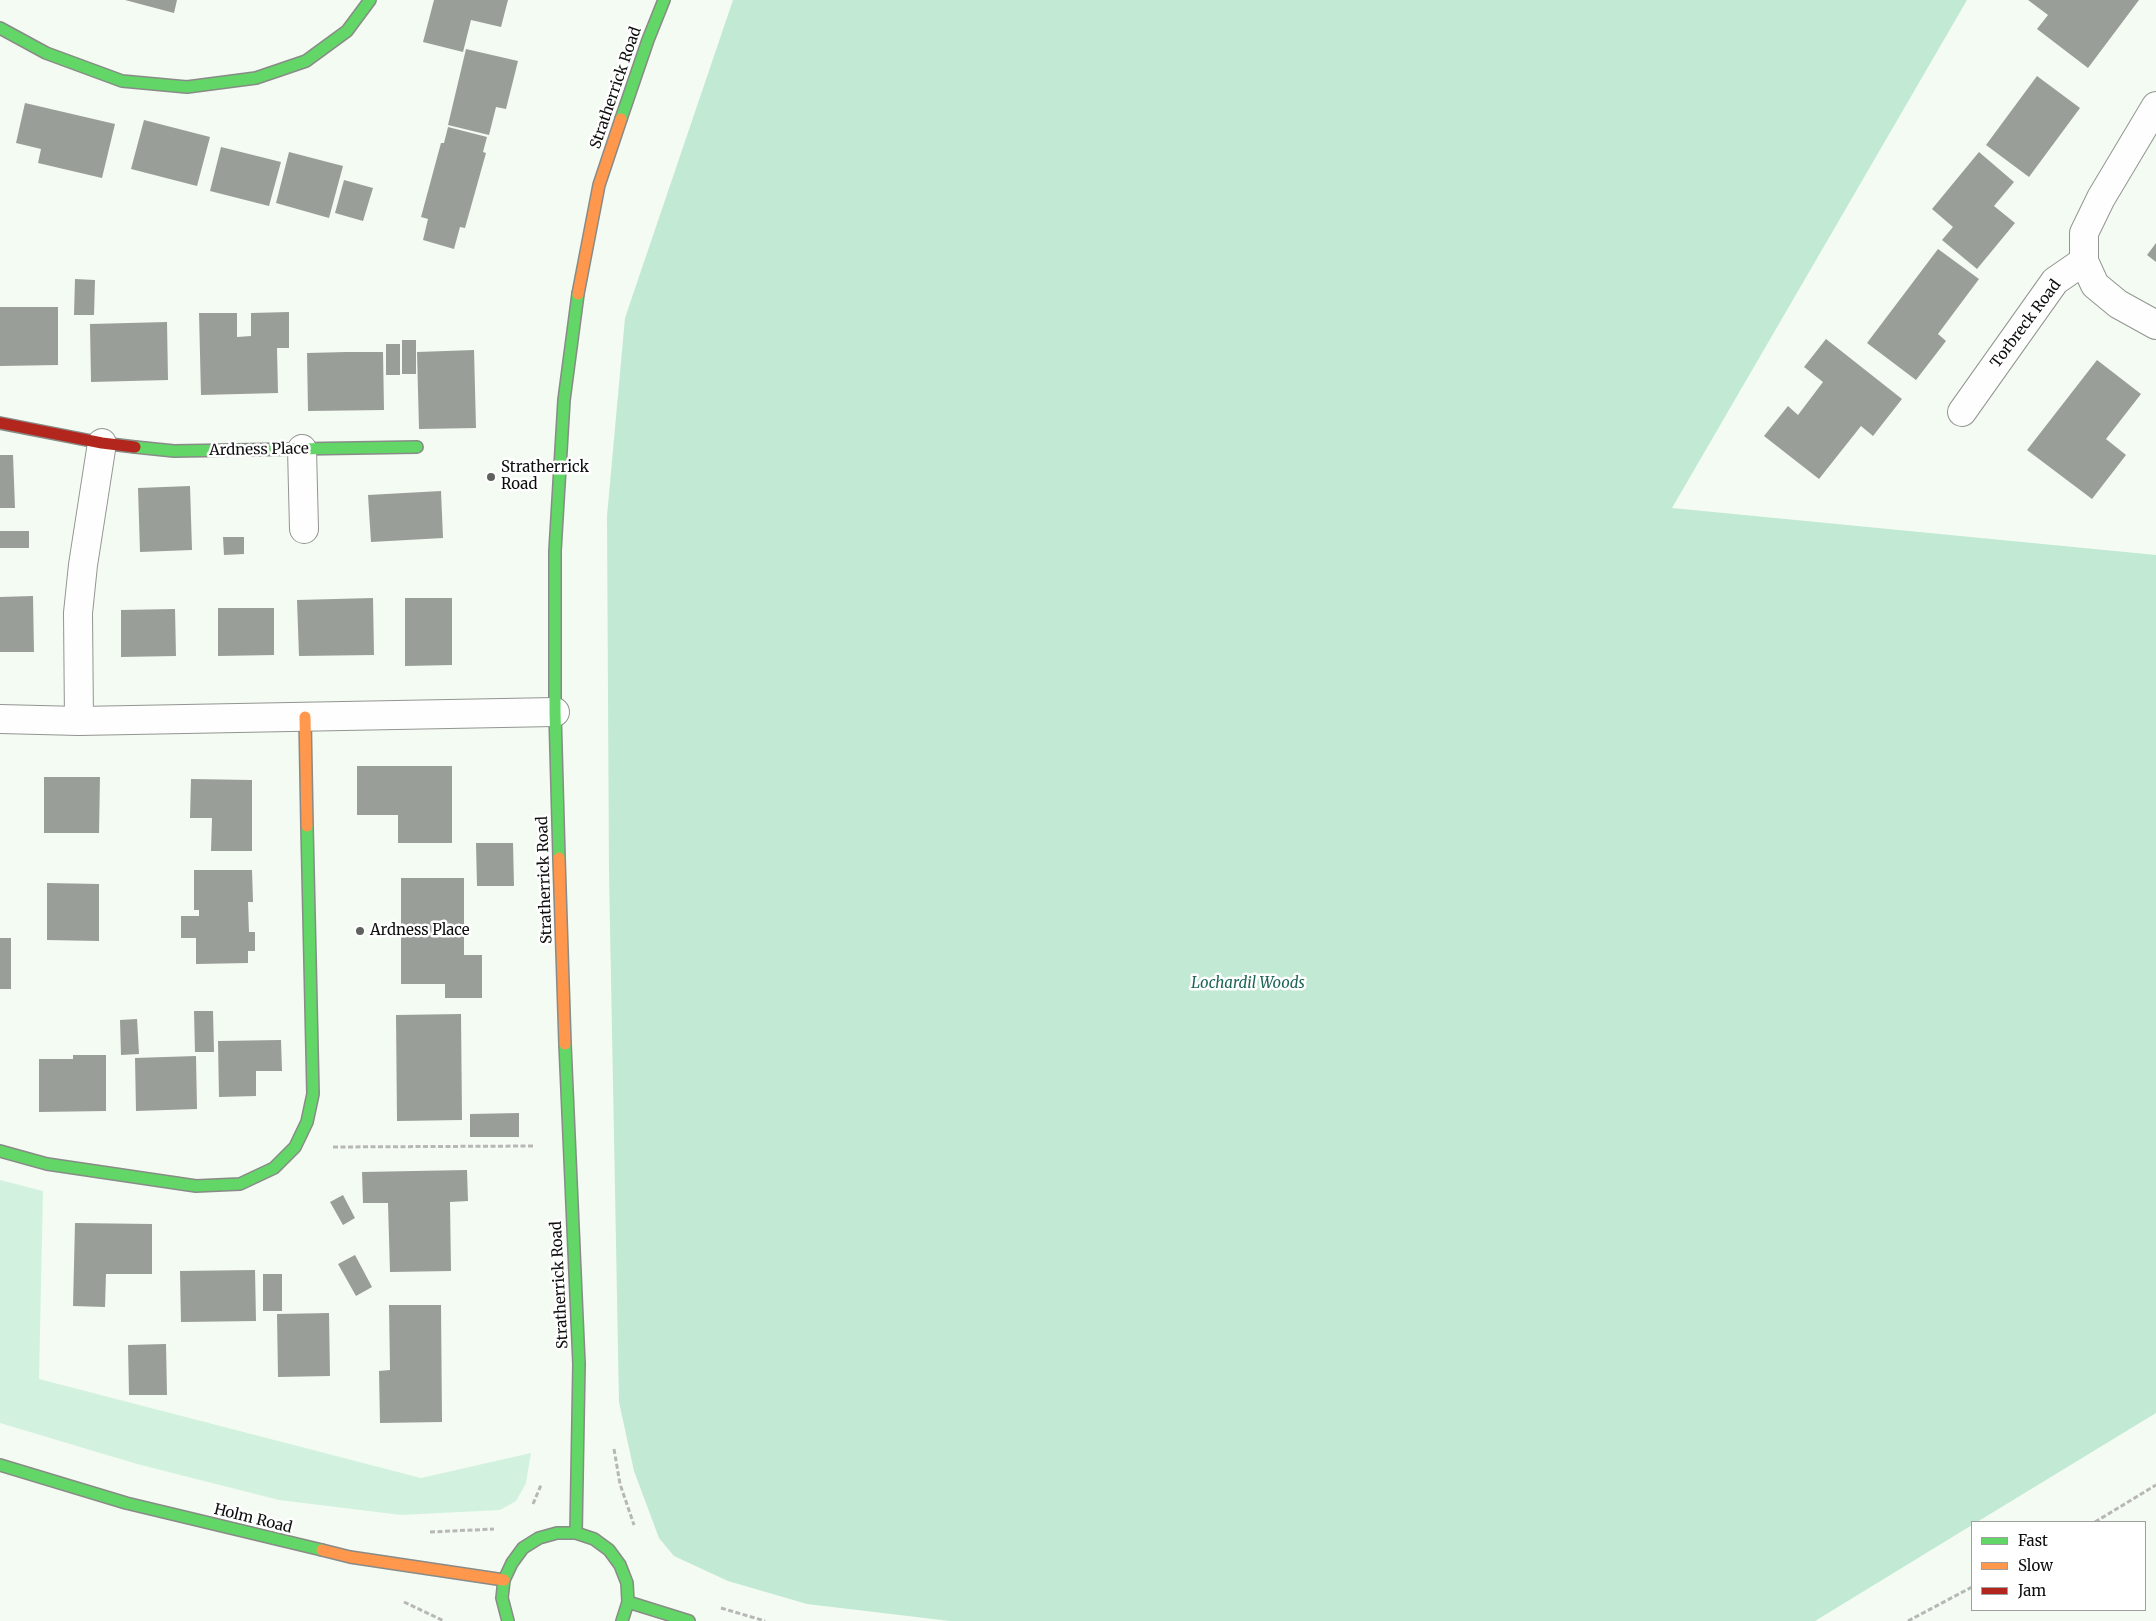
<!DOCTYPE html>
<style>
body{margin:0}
#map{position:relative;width:2156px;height:1621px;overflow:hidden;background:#f4fbf2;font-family:Merriweather,serif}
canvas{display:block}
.legend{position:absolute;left:1971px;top:1521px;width:175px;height:90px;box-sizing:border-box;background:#fff;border:1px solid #9f9f9f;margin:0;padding:6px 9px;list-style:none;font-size:15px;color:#0e0e0e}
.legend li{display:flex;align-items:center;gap:10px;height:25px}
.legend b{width:25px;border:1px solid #9f9f9f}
</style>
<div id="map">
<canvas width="2156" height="1621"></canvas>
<ul class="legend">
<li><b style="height:6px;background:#63d668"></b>Fast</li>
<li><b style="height:6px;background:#ff974d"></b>Slow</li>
<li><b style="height:6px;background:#b3261e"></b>Jam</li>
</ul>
</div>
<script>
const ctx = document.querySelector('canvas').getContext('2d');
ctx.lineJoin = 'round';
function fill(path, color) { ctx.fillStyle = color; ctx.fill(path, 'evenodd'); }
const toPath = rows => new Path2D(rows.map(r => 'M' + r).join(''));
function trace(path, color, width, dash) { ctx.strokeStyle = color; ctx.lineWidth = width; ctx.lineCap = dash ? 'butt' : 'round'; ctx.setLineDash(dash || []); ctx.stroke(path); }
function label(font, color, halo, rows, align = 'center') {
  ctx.font = font + ' Merriweather,serif'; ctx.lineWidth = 5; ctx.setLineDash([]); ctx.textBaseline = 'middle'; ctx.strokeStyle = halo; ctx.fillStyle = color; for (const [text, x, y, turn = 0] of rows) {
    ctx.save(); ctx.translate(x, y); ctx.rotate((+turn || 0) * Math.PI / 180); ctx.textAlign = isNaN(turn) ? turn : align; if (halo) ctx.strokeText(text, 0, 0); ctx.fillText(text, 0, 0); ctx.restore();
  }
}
fill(toPath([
 [0,1180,43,1191,39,1379,421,1478,531,1453,526,1483,520,1494,516,1501,500,1510,401,1515,279,1500,137,1464,0,1423]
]), '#d2f2df');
fill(toPath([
 [733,0,1967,0,1672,508,2156,555,2156,1413,1977,1522,1972,1522,1972,1525,1815,1621,950,1621,807,1604,728,1581,674,1556,659,1538,634,1471,619,1402,609,872,607,516,625,318]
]), '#c1e9d4');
fill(toPath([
 [125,0,177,0,174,13],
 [434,0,508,0,501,27,471,20,463,52,423,42],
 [2028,0,2139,0,2088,68,2037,29,2048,15],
 [466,49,518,61,506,109,496,107,489,135,448,125],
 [2037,76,2080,108,2029,177,1986,145],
 [25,103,115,124,102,178,38,163,41,149,16,143],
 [144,120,210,137,197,186,131,169],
 [448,127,487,137,483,152,486,153,465,228,460,227,454,249,423,240,428,219,421,217,441,143,444,143],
 [221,147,281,162,269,206,210,191],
 [289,152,343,166,329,218,276,203],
 [1979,152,2014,182,1994,206,2015,223,1977,269,1942,240,1953,227,1932,209],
 [344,180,373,188,363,221,335,213],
 [2156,243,2156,262,2147,255],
 [1938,249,1979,279,1938,334,1946,341,1916,380,1867,343],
 [75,279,95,280,94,315,74,315],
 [0,307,58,307,58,365,0,366],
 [289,312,289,348,277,348,278,393,201,395,199,313,237,313,237,337,251,336,251,313],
 [167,322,168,380,91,382,90,324],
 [1826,339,1902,399,1873,436,1861,426,1819,479,1764,436,1788,406,1798,415,1823,382,1804,367],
 [402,340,416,340,416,374,402,374],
 [386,344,400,344,400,375,386,375],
 [474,350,476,428,419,429,417,352],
 [346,352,383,352,384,410,308,411,307,353],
 [2097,360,2141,394,2106,439,2126,455,2092,499,2027,450],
 [0,455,13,455,15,508,0,508],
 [190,486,192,550,140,552,138,488],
 [441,491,443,538,371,542,368,495],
 [0,531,29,531,29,548,0,548],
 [223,537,244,537,244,554,224,555],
 [33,596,34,652,0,652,0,597],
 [373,598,374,655,299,656,297,600],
 [405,598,452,598,452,665,405,666],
 [218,608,274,608,274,655,218,656],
 [175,609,176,656,121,657,121,610],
 [357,766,452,766,452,843,398,843,398,815,357,815],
 [44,777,100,777,99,833,44,833],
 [191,779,252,780,252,851,211,851,212,818,190,818],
 [476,843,513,843,514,886,477,886],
 [194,870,252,870,253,902,248,902,249,932,255,932,255,951,248,951,248,963,196,964,196,938,181,938,181,916,199,916,199,910,194,910],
 [401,878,464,878,464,955,482,955,482,998,445,998,445,984,401,984],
 [47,883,99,884,99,941,47,940],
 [0,938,11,938,11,989,0,989],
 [194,1011,213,1011,214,1052,195,1052],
 [461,1014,462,1120,397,1121,396,1015],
 [137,1019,139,1054,121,1055,120,1020],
 [281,1040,282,1071,256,1071,256,1096,219,1097,218,1041],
 [73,1055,106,1055,106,1111,39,1112,39,1059,73,1059],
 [196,1056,197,1109,136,1111,135,1058],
 [519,1113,519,1137,470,1137,470,1114],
 [467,1170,468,1201,450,1202,451,1271,390,1272,388,1203,363,1203,362,1172],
 [343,1195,355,1218,343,1225,330,1202],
 [75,1223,152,1224,152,1274,106,1274,105,1307,73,1306],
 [355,1255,372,1287,356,1296,338,1264],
 [255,1270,256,1321,181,1322,180,1271],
 [263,1274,282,1274,282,1311,263,1311],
 [389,1305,441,1305,442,1422,380,1423,379,1371,390,1370],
 [329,1313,330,1376,278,1377,277,1314],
 [166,1344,167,1395,129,1395,128,1345]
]), '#9a9e98');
const street = toPath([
 [2156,106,2101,198,2084,233,2084,261,2095,285,2118,304,2156,325],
 [1962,412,2055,281,2084,261],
 [302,449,304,529],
 [0,719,79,721,555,712],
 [79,721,78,613,83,565,102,443]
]);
const fast = toPath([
 [0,28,46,53,122,81,187,87,256,78,306,61,347,31,370,0],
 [621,119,648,40,664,0],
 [135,447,174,451,417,447],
 [559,858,555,712,555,551,564,400,578,294],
 [565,1044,579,1364,576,1533],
 [0,1151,47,1164,196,1186,240,1184,274,1168,295,1147,307,1122,313,1094,307,826],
 [0,1465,126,1503,322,1550],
 [628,1602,689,1621],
 [508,1621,502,1598,504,1580,512,1563,523,1548,539,1538,557,1533,576,1533,594,1539,609,1550,620,1565,627,1583,628,1602,622,1621]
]);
const slow = toPath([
 [578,294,599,185,621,119],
 [305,717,307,826],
 [559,858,565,1044],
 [322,1550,350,1557,504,1580]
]);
const jam = toPath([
 [0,423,102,443,135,447]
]);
trace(street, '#929591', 30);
trace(fast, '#888b87', 14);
trace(slow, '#888b87', 14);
trace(jam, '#888b87', 14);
trace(toPath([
 [333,1147,534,1146],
 [614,1449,620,1484,634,1525],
 [533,1504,541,1485],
 [2095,1522,2156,1485],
 [430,1532,494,1529],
 [404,1602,444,1621],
 [721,1608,765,1621],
 [1908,1621,1972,1587]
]), '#b7b8b6', 3, [5, 2.5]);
trace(street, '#fdfefd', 28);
trace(fast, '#63d668', 11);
trace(slow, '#ff974d', 11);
trace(jam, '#b3261e', 11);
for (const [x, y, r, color] of [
 [491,477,5,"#5e615e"],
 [360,931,5,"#5e615e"]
]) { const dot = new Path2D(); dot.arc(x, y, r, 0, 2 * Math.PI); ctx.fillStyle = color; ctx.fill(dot); trace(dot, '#fff', 2); }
label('15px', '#0e0e0e', '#fff', [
 ["Stratherrick Road",616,88,-71],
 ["Torbreck Road",2026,324,-53],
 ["Ardness Place",259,450,-1],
 ["Stratherrick Road",545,880,-92],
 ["Stratherrick Road",560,1285,-93],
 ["Holm Road",253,1519,14]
]);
label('15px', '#0e0e0e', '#fff', [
 ["Stratherrick",501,468],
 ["Road",501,485],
 ["Ardness Place",370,931]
], 'left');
label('italic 15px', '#1d6656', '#fff', [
 ["Lochardil Woods",1248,984]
]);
</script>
